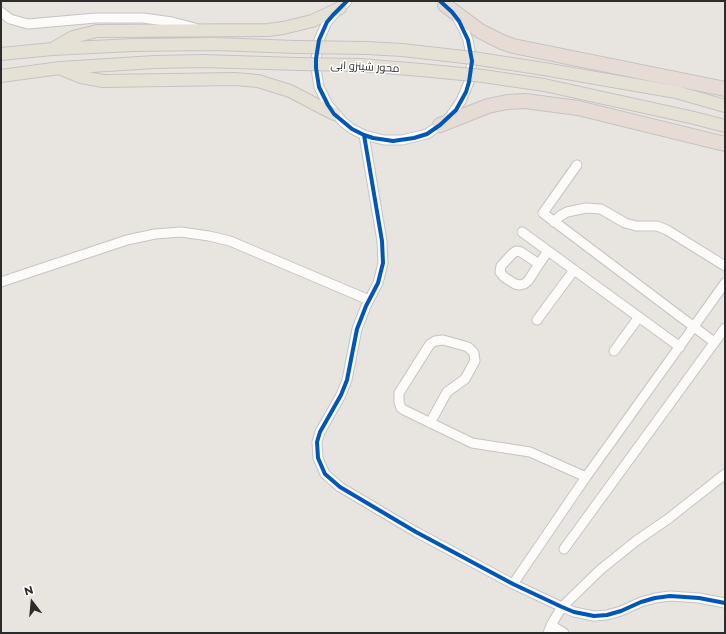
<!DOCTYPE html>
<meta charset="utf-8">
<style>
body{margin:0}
#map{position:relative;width:726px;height:634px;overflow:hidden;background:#e8e5e1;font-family:Montserrat,sans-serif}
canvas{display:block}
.frame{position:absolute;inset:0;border:2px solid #2b2b2b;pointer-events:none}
.north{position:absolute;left:12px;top:582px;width:40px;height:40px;-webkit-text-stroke:3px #fff;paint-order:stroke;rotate:344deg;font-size:11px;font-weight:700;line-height:16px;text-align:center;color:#2b2b2b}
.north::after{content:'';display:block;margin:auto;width:14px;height:18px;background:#2b2b2b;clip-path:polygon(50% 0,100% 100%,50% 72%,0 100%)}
</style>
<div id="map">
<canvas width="726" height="634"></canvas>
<div class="frame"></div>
<div class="north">N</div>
</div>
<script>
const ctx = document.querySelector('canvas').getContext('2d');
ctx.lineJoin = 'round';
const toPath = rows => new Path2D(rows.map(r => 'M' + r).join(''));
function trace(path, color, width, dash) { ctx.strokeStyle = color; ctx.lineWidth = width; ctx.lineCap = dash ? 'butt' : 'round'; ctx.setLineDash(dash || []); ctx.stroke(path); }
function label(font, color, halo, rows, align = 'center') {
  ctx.font = font + ' Montserrat,Cairo,sans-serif'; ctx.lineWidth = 3; ctx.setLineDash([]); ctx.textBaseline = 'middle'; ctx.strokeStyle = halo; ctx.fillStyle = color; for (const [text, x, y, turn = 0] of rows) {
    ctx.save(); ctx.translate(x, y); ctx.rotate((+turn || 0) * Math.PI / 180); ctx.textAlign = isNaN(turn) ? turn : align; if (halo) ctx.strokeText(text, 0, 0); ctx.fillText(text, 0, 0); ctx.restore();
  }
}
const minor = toPath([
 [347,1,333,15,327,22,319,40,316,59,316,68,319,87,328,105,343,122,352,129,364,135,384,140,402,140,427,134,440,125,449,118,461,101,469,82,472,61,468,40,464,30,457,17],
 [1,12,10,19,28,24,96,18,143,18,172,22,195,28],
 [364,135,382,241,383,263,378,283,366,306,357,329,347,380,341,395,320,432,317,442,318,458,325,474,340,487,416,532,513,584,562,607,574,612,594,616,607,615,621,611,641,602,655,598,670,596,699,598,725,603],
 [577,165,543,213,714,342],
 [554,222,560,216,567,212,586,208,601,209,625,223,636,226,657,226,667,230,725,266],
 [522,232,680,347],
 [539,264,521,252,516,251,512,254,501,266,500,272,504,277,515,284,520,285,524,284,528,281,539,264,548,251],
 [1,282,127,240,155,234,181,232,209,236,230,241,369,300],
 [537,320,574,270],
 [614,351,639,317],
 [430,423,447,392,465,379,475,361,474,353,468,347,443,340,435,341,430,344,399,393,399,402,401,408,404,410,472,443,530,452,586,477],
 [564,549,725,328],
 [513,584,586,477,725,283],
 [551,625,564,633],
 [548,633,554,620,562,607,600,570,636,541,668,519,725,474]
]);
const major = toPath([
 [52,49,73,37,97,31,268,30,283,28,312,21,340,8],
 [1,54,52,49,133,45,215,44,296,47],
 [61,69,81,77,103,81,235,79,258,81,290,91,334,114],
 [544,69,676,92,725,106],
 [1,76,60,68,155,62,203,61,298,64],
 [544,85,690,117,725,126]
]);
const highway = toPath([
 [445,5,480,31,502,42,513,46,725,89],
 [440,125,488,106,507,102,525,101,578,108,725,144]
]);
trace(minor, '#c4c4c3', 11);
trace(major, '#c5c3c2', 14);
trace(highway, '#c5c3c2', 16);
trace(minor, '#fcfbfa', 9);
trace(major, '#e5e1d5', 12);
trace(highway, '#e7dcd5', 14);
const majorBridge = toPath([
 [296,47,367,48,402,50,473,58,544,69],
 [298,64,360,65,421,70,483,76,544,85]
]);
trace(majorBridge, '#c5c3c2', 14, []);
trace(majorBridge, '#e5e1d5', 12);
trace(toPath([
 [347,1,333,15,327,22,319,40,316,59,316,68,319,87,328,105,334,114,352,129,364,135,373,138,393,141,414,138,427,134,440,125,456,110,466,92,469,82,472,61,468,40,459,21,452,12,440,1],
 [364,135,382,241,383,263,378,283,366,306,357,329,347,380,341,395,320,432,317,442,318,458,325,474,340,487,416,532,513,584,562,607,574,612,594,616,607,615,621,611,641,602,655,598,670,596,699,598,725,603]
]), '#0057b8', 4);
label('11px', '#2b2b2b', '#fff', [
 ["محور شينزو ابى",365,67,3]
]);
</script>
